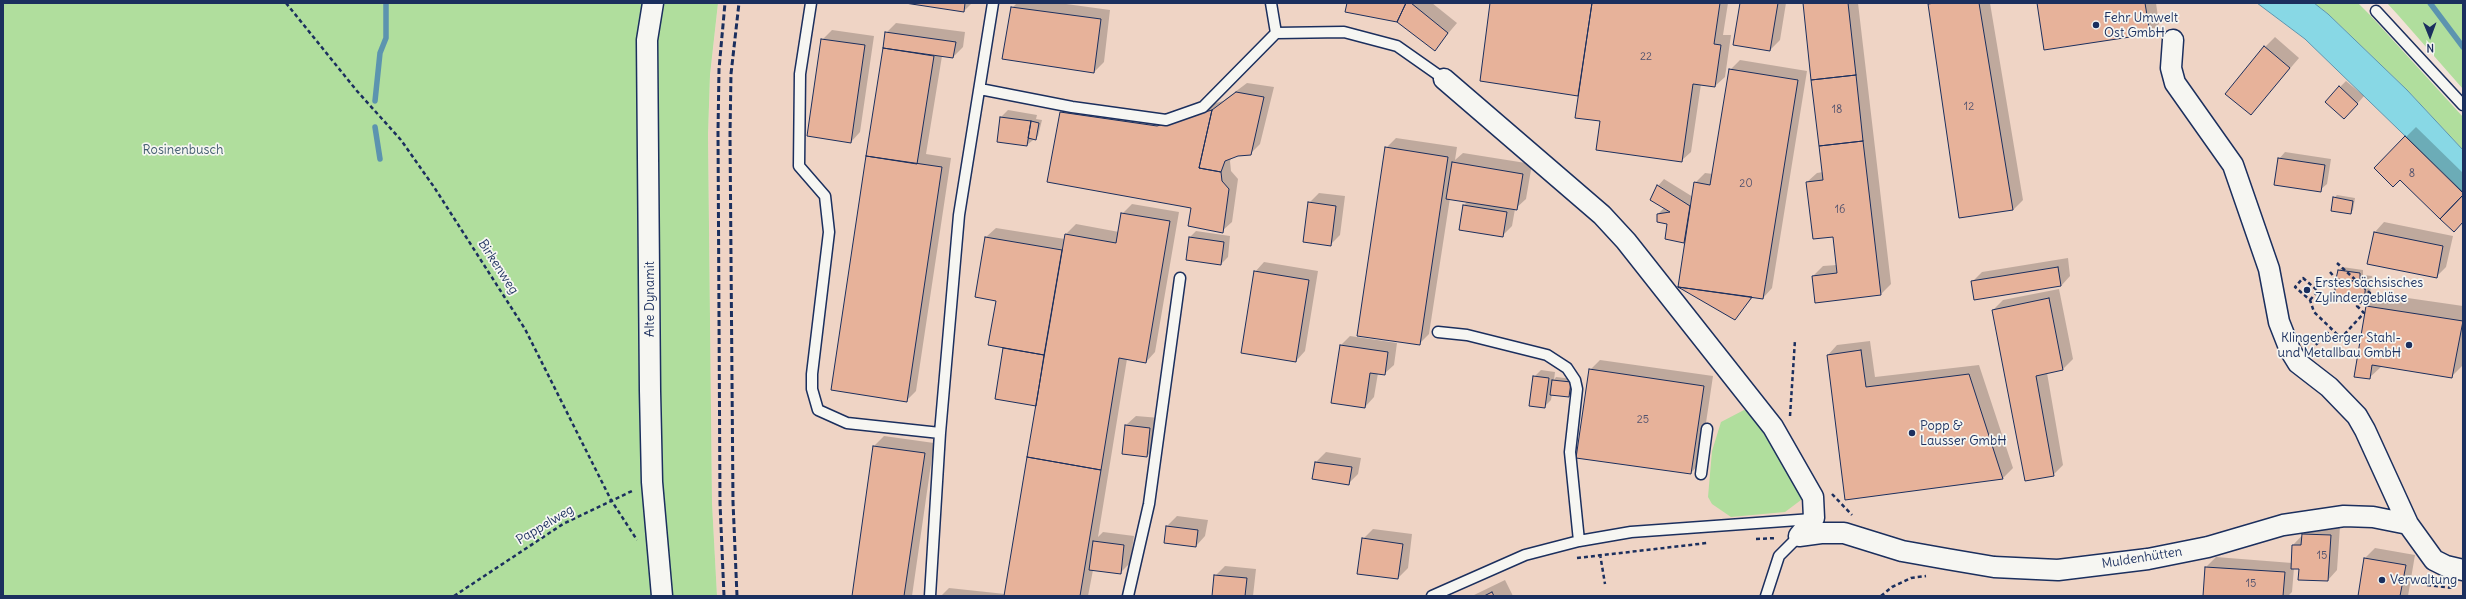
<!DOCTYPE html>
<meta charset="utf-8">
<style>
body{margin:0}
#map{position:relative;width:2466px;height:599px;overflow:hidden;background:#f2e2d8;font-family:Delius,sans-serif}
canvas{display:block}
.frame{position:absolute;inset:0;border:4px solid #1b2f5e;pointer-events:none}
.north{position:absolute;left:2410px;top:16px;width:40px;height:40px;-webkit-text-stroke:3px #f6f6f2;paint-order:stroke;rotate:179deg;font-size:11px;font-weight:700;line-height:16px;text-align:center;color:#1b2f5e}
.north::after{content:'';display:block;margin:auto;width:14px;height:18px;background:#1b2f5e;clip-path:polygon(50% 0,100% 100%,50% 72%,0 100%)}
</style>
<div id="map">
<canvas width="2466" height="599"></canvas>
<div class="frame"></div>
<div class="north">N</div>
</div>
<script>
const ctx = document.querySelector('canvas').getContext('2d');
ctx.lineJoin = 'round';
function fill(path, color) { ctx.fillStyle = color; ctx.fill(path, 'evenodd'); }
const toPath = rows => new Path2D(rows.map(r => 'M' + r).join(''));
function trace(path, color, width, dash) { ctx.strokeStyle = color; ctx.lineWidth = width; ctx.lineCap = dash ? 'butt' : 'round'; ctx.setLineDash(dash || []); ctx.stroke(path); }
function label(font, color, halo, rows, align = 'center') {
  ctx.font = font + ' Delius,sans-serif'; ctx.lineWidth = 3.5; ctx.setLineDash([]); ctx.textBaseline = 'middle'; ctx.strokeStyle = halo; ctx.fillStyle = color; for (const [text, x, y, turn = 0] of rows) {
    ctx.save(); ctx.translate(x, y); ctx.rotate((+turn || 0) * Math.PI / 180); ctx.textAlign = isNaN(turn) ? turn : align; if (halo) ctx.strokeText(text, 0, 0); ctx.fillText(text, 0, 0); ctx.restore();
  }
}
fill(toPath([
 [718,3,2257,3,2305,39,2463,192,2463,596,717,596,712,503,708,135,710,75]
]), '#efd4c5');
fill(toPath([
 [3,3,718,3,710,75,708,135,712,503,717,596,3,596],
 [2314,3,2358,3,2370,15,2463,117,2463,150,2407,90,2328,14],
 [2387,3,2463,3,2463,89,2398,15],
 [1744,410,1749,411,1802,493,1801,500,1785,512,1731,517,1712,504,1708,497,1712,451,1721,422]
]), '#b0de9d');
const water = toPath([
 [2257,3,2314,3,2328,14,2407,90,2463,150,2463,192,2305,39,2257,3]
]);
fill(water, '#88d8e5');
trace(water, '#5c94af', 1);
fill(toPath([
 [911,3,972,3,964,11],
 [1017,3,1059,3,1110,10,1104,62,1094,72,1012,8],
 [1348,3,1432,3,1457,23,1435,49,1397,21],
 [1491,3,1728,3,1723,35,1731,35,1725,77,1715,86,1701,84,1691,152,1681,161,1601,121,1579,95,1481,81],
 [1741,3,1786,3,1780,40,1770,50],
 [1804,3,1858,3,1891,284,1881,294,1813,276,1823,266,1837,265,1834,236,1807,182,1817,173,1823,172],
 [1930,3,1990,3,2023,200,2013,210,1959,217],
 [2038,3,2156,3,2159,24,2149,33],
 [896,23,965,32,963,47,953,57,942,56,926,154,951,158,916,391,906,401,832,390,886,33],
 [832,30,874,36,860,132,851,142,822,40],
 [2275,37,2299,58,2251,114,2265,47],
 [1740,60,1807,71,1772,288,1763,298,1754,296,1734,319,1686,240,1684,242,1668,223,1658,214,1665,207,1658,186,1664,179,1693,197,1695,183,1705,173,1713,174,1730,70],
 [2346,81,2364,96,2351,111,2340,87],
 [1247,83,1274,87,1260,144,1250,154,1232,157,1230,161,1231,171,1238,179,1232,222,1222,231,1060,113,1070,103,1168,117,1223,101],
 [1008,110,1037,115,1036,119,1042,120,1038,136,1027,145,998,141,1001,117],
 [2416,127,2463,173,2463,221,2400,178,2375,168],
 [1396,138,1457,147,1455,160,1463,153,1532,164,1526,199,1515,209,1512,226,1502,236,1464,205,1468,201,1450,198,1429,334,1419,344,1386,148],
 [2285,152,2331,159,2327,184,2320,190,2279,159],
 [1319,193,1345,196,1340,235,1330,245,1309,203],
 [2337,195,2355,198,2353,210,2350,213,2334,198],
 [1132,204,1179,212,1155,352,1146,362,1127,359,1098,537,1103,532,1134,536,1130,563,1120,573,1093,570,1088,596,941,596,949,588,1005,594,1037,405,996,398,1005,348,986,237,996,228,1065,239,1066,234,1076,224,1119,232,1122,214],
 [2384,222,2453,236,2446,267,2436,277,2375,232],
 [1196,231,1230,236,1228,257,1221,264,1189,238],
 [2068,258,2070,276,2061,286,1972,282,1982,272],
 [1264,262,1318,271,1305,351,1296,361,1255,272],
 [2342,267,2363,270,2363,275,2372,276,2370,294,2363,301,2339,270],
 [2359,280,2371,282,2371,284,2358,282],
 [2059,289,2073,359,2063,369,2047,373,2063,465,2053,475,1993,310,2003,300],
 [2380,294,2463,306,2463,365,2451,377,2382,366,2369,378,2367,306],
 [1350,336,1397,343,1394,365,1384,374,1378,373,1374,397,1365,407,1340,346],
 [1870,341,1875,377,1979,365,2013,468,2003,478,1846,499,1828,355,1837,345],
 [1600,360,1713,376,1700,463,1691,473,1590,370],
 [1541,370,1555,372,1554,380,1556,377,1573,379,1571,393,1568,396,1552,394,1551,400,1544,407,1534,377],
 [1136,416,1160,418,1157,446,1147,456,1126,425],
 [884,436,934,443,912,596,853,596,874,446],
 [1326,452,1361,458,1358,474,1348,484,1313,479,1316,462],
 [1177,516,1208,520,1205,536,1196,546,1165,542,1167,526],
 [2313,524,2340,526,2337,570,2328,580,2300,568,2294,568,2292,592,2288,596,2204,596,2206,567,2216,557,2292,563,2293,545],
 [1373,529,1412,534,1408,568,1398,578,1363,539],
 [2375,548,2415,555,2408,596,2359,596,2365,558],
 [1225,566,1256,569,1253,596,1213,596,1215,576],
 [1505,580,1513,596,1472,596]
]), '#0003');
trace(toPath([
 [2430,3,2463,47],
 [375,101,380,53,386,38,386,3],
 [375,127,380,159]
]), '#5c94af', 5.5);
const building = toPath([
 [905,3,965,3,964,12,905,3],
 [1347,3,1406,3,1397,22,1345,12,1347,3],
 [1406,3,1411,3,1448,33,1435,51,1397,22,1406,3],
 [1490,3,1592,3,1578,96,1480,81,1490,3],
 [1592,3,1720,3,1714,44,1721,45,1715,87,1693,84,1682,162,1596,150,1600,121,1575,118,1592,3],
 [1740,3,1778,3,1770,51,1733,45,1740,3],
 [1803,3,1848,3,1856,75,1811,80,1803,3],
 [1935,3,1979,3,2013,210,1959,218,1928,4,1935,3],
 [2037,3,2145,3,2150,34,2044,50,2037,3],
 [1011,7,1101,19,1094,73,1002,59,1011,7],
 [885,32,956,42,953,58,883,48,885,32],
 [821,39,865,45,851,143,807,136,821,39],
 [2264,46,2290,68,2251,115,2225,94,2264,46],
 [883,48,934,56,917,164,866,156,883,48],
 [1729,69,1798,80,1763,299,1678,287,1694,182,1710,185,1729,69],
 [1856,75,1863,141,1819,146,1811,80,1856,75],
 [2339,86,2358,104,2344,119,2325,102,2339,86],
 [1236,92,1264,97,1251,155,1238,156,1225,161,1221,172,1199,168,1212,110,1236,92],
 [1212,110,1199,168,1221,172,1222,181,1229,189,1223,233,1188,226,1191,208,1047,182,1060,112,1157,126,1212,110],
 [1000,117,1031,121,1027,146,997,142,1000,117],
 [1031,121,1039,123,1036,140,1028,138,1031,121],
 [2405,136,2463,193,2463,195,2440,219,2400,180,2393,187,2374,168,2405,136],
 [1863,141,1881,295,1815,303,1812,276,1837,273,1833,237,1813,239,1806,182,1823,180,1819,146,1863,141],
 [1385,147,1448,157,1420,345,1357,336,1385,147],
 [866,156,942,167,907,402,831,390,866,156],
 [2278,158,2325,165,2321,192,2274,185,2278,158],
 [1452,162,1523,174,1517,210,1446,199,1452,162],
 [1657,185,1690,206,1684,243,1665,239,1667,224,1657,222,1657,214,1670,212,1650,200,1657,185],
 [2463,195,2463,222,2454,232,2440,219,2463,195],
 [2333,197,2353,201,2351,214,2331,211,2333,197],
 [1308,202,1336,206,1331,246,1303,242,1308,202],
 [1463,205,1507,212,1503,237,1459,230,1463,205],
 [1121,213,1170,221,1146,363,1119,358,1101,470,1027,457,1065,234,1116,243,1121,213],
 [2374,232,2443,246,2437,278,2367,264,2374,232],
 [985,237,1062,250,1044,355,988,345,996,301,975,297,985,237],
 [1189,237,1224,242,1221,265,1186,260,1189,237],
 [2058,267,2061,286,1974,300,1971,281,2058,267],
 [2338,270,2360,273,2360,282,2336,279,2338,270],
 [1254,271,1309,280,1296,362,1241,353,1254,271],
 [2336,279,2366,282,2364,302,2334,299,2336,279],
 [1678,287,1752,297,1735,320,1678,287],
 [2049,298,2063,370,2036,376,2054,476,2025,481,1992,310,2049,298],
 [2366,306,2463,321,2452,378,2372,365,2370,379,2354,377,2366,306],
 [1340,345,1388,352,1385,375,1370,373,1365,408,1331,403,1340,345],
 [1003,348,1044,355,1036,406,995,399,1003,348],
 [1861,350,1866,387,1969,374,2003,479,1845,500,1827,355,1861,350],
 [1589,369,1704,386,1691,474,1576,458,1589,369],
 [1533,376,1549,378,1545,408,1529,406,1533,376],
 [1552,380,1571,382,1569,397,1550,395,1552,380],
 [1125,425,1150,428,1147,457,1122,454,1125,425],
 [873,446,925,453,904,596,852,596,873,446],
 [1027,457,1101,470,1080,596,1004,596,1027,457],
 [1315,462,1352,467,1349,485,1312,479,1315,462],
 [1166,526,1198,530,1196,547,1164,543,1166,526],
 [2302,534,2331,535,2328,581,2298,580,2299,569,2291,569,2292,545,2301,545,2302,534],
 [1362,538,1403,544,1398,579,1357,574,1362,538],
 [1093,541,1124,545,1121,574,1089,570,1093,541],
 [2364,558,2406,565,2400,596,2358,596,2364,558],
 [2205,567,2285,572,2283,596,2203,596,2205,567],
 [1214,575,1247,578,1245,596,1212,596,1214,575],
 [1492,592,1494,596,1484,596,1492,592]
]);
fill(building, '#e7b29a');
trace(building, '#1b2f5e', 1);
const service = toPath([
 [811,3,800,74,799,166,825,196,829,232,812,374,812,389,818,410,847,423,940,433,930,596],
 [1271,3,1276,33,1344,32,1397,46,1444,79],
 [2376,11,2463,105],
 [980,89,1072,107,1166,120,1203,107,1276,33],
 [1438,332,1467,335,1547,355,1567,368,1575,380,1577,389,1570,452,1579,541],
 [940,433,959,215,993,3],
 [1701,474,1707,429],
 [1128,596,1149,504,1180,278],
 [1432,596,1525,555,1579,541,1631,532,1812,519],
 [1766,596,1779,556,1799,536]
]);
const minor = toPath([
 [653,3,647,40,650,391,652,482,662,596],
 [2173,40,2171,68,2175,83,2233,165,2269,269,2279,322,2290,350,2298,363,2329,387,2357,416,2365,430,2408,524],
 [1444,79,1602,215,1626,241,1773,427,1813,497,1814,518,1799,536],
 [1799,536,1821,533,1844,533,1902,551,1947,559,1994,567,2058,570,2148,559,2208,547,2283,525,2344,516,2373,517,2408,524,2434,560,2446,566,2463,570]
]);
trace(service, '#1b2f5e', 13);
trace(minor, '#1b2f5e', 23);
trace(toPath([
 [286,3,357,91,401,140,434,187,525,329,611,500,637,540],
 [2330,272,2336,279],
 [2310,300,2318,291,2303,278,2295,287,2310,300,2314,312,2341,338,2364,313,2357,306,2370,293,2337,263],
 [2311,350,2332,328],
 [1790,416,1795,340],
 [1832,494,1852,515],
 [1756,539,1777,538],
 [1600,554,1605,584],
 [1577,558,1707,543],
 [2427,585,2453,588],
 [454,596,563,524,634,490],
 [1881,596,1892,587,1911,578,1926,576]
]), '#1b2f5e', 2.5, [4, 3]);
trace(service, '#f6f6f2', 10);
trace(minor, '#f6f6f2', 20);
trace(toPath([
 [724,596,720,503,718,132,719,69,725,3],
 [737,596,733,502,730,134,731,74,739,3]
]), '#1b2f5e', 3, [6, 3]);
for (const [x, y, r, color] of [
 [2096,25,4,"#1b2f5e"],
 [2307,290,4,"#1b2f5e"],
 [2409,345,4,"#1b2f5e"],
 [1912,433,4,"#1b2f5e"],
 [2382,580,4,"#1b2f5e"]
]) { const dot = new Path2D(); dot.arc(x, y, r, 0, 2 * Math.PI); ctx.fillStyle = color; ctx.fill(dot); trace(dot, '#f6f6f2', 1.5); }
label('11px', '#4e506d', null, [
 ["22",1646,57],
 ["12",1969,107],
 ["18",1837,110],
 ["8",2412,174],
 ["20",1746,184],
 ["16",1840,210],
 ["25",1643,420],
 ["15",2322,556],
 ["15",2251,584]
]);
label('13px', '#1b2f5e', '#f6f6f2', [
 ["Fehr Umwelt",2104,18],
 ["Ost GmbH",2104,33],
 ["Erstes sächsisches",2315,283],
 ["Zylindergebläse",2315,298],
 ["Klingenberger Stahl-",2401,338,"right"],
 ["und Metallbau GmbH",2401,353,"right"],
 ["Popp &",1920,426],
 ["Lausser GmbH",1920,441],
 ["Verwaltung",2390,580]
], 'left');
label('13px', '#405b6e', '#f6f6f2', [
 ["Rosinenbusch",183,150]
]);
label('13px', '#1b2f5e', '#f6f6f2', [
 ["Birkenweg",498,267,57],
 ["Alte Dynamit",650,299,-90],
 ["Pappelweg",545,525,-31],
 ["Muldenhütten",2142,558,-9]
]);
</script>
